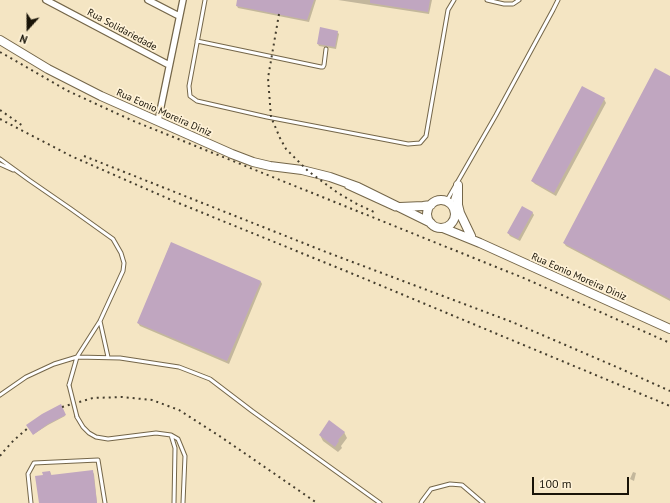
<!DOCTYPE html>
<style>
body{margin:0}
#map{position:relative;width:670px;height:503px;overflow:hidden;background:#f4e5c3;font-family:"PT Sans",sans-serif}
canvas{display:block}
.north{position:absolute;left:8px;top:8px;width:40px;height:40px;-webkit-text-stroke:3px #fff2d7;paint-order:stroke;rotate:201deg;font-size:11px;font-weight:700;line-height:16px;text-align:center;color:#181307}
.north::after{content:'';display:block;margin:auto;width:14px;height:18px;background:#181307;clip-path:polygon(50% 0,100% 100%,50% 72%,0 100%)}
.scale{position:absolute;left:532px;top:477px;width:97px;height:18px;box-sizing:border-box;border:2px solid #181307;border-top:0;padding-left:5px;font-size:12px;line-height:14px;white-space:nowrap;color:#181307;-webkit-text-stroke:3px #fff2d7;paint-order:stroke}
</style>
<div id="map">
<canvas width="670" height="503"></canvas>
<div class="north">N</div>
<div class="scale">100 m</div>
</div>
<script>
const ctx = document.querySelector('canvas').getContext('2d');
ctx.lineJoin = 'round';
function fill(path, color) { ctx.fillStyle = color; ctx.fill(path, 'evenodd'); }
const toPath = rows => new Path2D(rows.map(r => 'M' + r).join(''));
function trace(path, color, width, dash) { ctx.strokeStyle = color; ctx.lineWidth = width; ctx.lineCap = dash ? 'butt' : 'round'; ctx.setLineDash(dash || []); ctx.stroke(path); }
function label(font, color, halo, rows, align = 'center') {
  ctx.font = font + ' "PT Sans",sans-serif'; ctx.lineWidth = 3.5; ctx.setLineDash([]); ctx.textBaseline = 'middle'; ctx.strokeStyle = halo; ctx.fillStyle = color; for (const [text, x, y, turn = 0] of rows) {
    ctx.save(); ctx.translate(x, y); ctx.rotate((+turn || 0) * Math.PI / 180); ctx.textAlign = isNaN(turn) ? turn : align; if (halo) ctx.strokeText(text, 0, 0); ctx.fillText(text, 0, 0); ctx.restore();
  }
}
fill(toPath([
 [238,0,316,0,309,22,238,8,237,6],
 [338,0,432,0,429,14],
 [337,32,339,34,336,49,319,46,318,44],
 [670,77,670,301,566,246,564,243],
 [604,99,606,103,556,196,535,184,532,181],
 [532,212,534,215,520,241,510,236,508,233],
 [171,243,261,282,262,284,229,364,140,326,138,323],
 [60,405,65,416,48,425,34,434,27,425],
 [344,432,347,438,341,446,342,448,338,452,323,441,320,435],
 [92,471,94,474,97,503,40,503,44,476,50,472,52,476],
 [633,472,636,473,634,481,630,479]
]), '#0003');
fill(toPath([
 [237,0,314,0,307,20,236,6],
 [370,0,430,0,428,12,370,3],
 [320,27,338,31,335,47,317,44],
 [655,68,670,76,670,299,563,243],
 [582,86,605,98,554,193,531,181],
 [522,206,533,212,518,239,507,233],
 [171,242,261,281,227,361,137,323],
 [61,404,66,415,48,424,33,435,26,425,42,414],
 [329,420,345,432,338,440,339,441,335,447,319,435],
 [93,470,97,503,39,503,35,476,43,475,42,472,50,471,51,475]
]), '#c0a6c0');
const service = toPath([
 [205,0,189,86,190,96,197,101,267,117,408,144,420,143,426,136,448,10,454,0],
 [487,0,504,4,513,4,519,0],
 [197,41,321,67,323,67,324,65,326,49],
 [0,159,29,180,71,209,113,239,121,253,124,263,123,271,100,321,77,357,69,385],
 [0,164,13,170],
 [347,187,395,209],
 [446,202,496,115,553,10,558,0],
 [451,205,455,192],
 [100,321,108,357],
 [0,395,26,377,54,364,77,357,120,358,179,367,210,379,252,411,380,503],
 [77,417,83,427,89,433,96,437,108,439,156,433,171,435,178,439,185,456,183,503],
 [171,435,175,448,174,503],
 [31,503,28,474,34,463,98,460,105,503],
 [421,503,422,501,431,489,450,484,462,485,483,503]
]);
const minor = toPath([
 [46,0,169,65],
 [148,0,179,16],
 [158,121,183,0]
]);
const secondary = toPath([
 [0,40,48,69,101,96,232,154,253,162,270,166,302,170,330,177,358,187,431,223],
 [458,185,458,205,460,213,471,236],
 '427 214a14 14 0 1 1 28 0a14 14 0 1 1-28 0Z',
 [400,207,423,206,431,205],
 [443,228,480,243,670,329]
]);
trace(service, '#746649', 5);
trace(minor, '#746649', 8);
trace(secondary, '#746649', 10);
trace(service, '#fff', 3);
trace(minor, '#fff', 5.5);
trace(secondary, '#fff', 8);
trace(toPath([
 [279,14,268,78,271,117,280,138,286,149,308,171,338,193,355,203,376,213],
 [0,52,68,91,131,120,526,279,670,343],
 [0,110,23,126],
 [0,119,71,156,176,202,358,276,670,406],
 [84,156,326,252,512,322,619,368,670,391],
 [62,407,93,398,122,397,152,400,179,410,221,437,317,503],
 [0,456,4,451,14,440,28,428]
]), '#453e2e', 2, [2, 4]);
const serviceBridge = toPath([
 [69,385,77,417]
]);
trace(serviceBridge, '#746649', 5, []);
trace(serviceBridge, '#fff', 3);
label('10px', '#181307', '#fff2d7', [
 ["Rua Solidariedade",122,30,28],
 ["Rua Eonio Moreira Diniz",164,113,24],
 ["Rua Eonio Moreira Diniz",579,277,24]
]);
</script>
